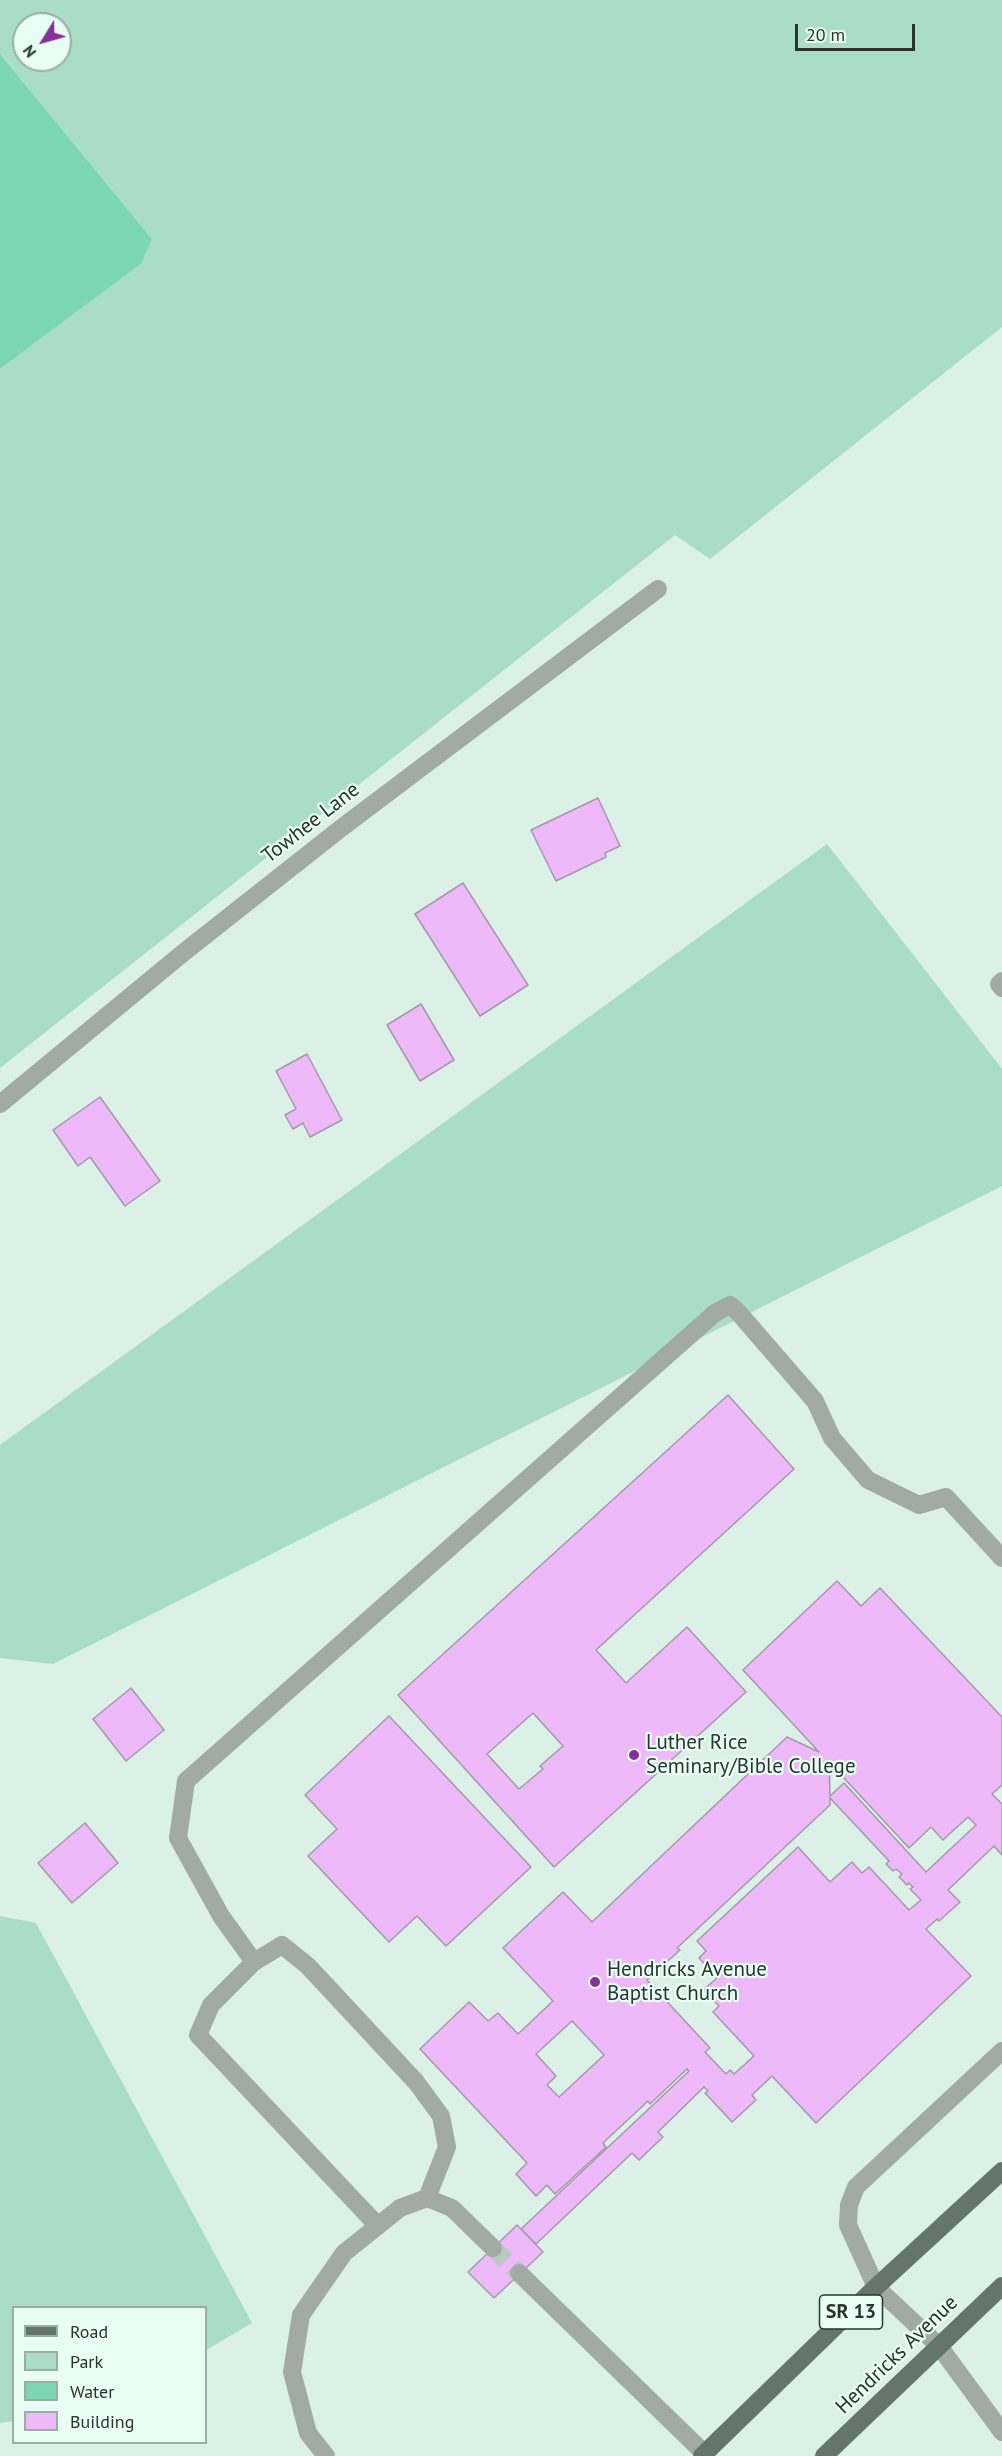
<!DOCTYPE html>
<style>
body{margin:0}
#map{position:relative;width:1002px;height:2456px;overflow:hidden;background:#dbf0e7;font-family:"PT Sans",sans-serif}
canvas{display:block}
.legend{position:absolute;left:12px;top:2306px;width:195px;height:138px;box-sizing:border-box;background:#e8fef4;border:2px solid #9cada5;margin:0;padding:8px 10px;list-style:none;font-size:18px;color:#2b332f}
.legend li{display:flex;align-items:center;gap:12px;height:30px}
.legend b{width:30px;border:2px solid #9cada5}
.north{position:absolute;left:12px;top:12px;width:60px;height:60px;box-sizing:border-box;background:#e8fef4;border:2px solid #9cada5;border-radius:50%;rotate:233deg;font-size:16px;font-weight:700;line-height:24px;text-align:center;color:#2b332f}
.north::after{content:'';display:block;margin:auto;width:21px;height:27px;background:#872f9b;clip-path:polygon(50% 0,100% 100%,50% 72%,0 100%)}
.scale{position:absolute;left:795px;top:24px;width:120px;height:27px;box-sizing:border-box;border:3px solid #2b332f;border-top:0;padding-left:8px;font-size:18px;line-height:21px;white-space:nowrap;color:#2b332f;-webkit-text-stroke:4px #e8fef4;paint-order:stroke}
</style>
<div id="map">
<canvas width="1002" height="2456"></canvas>
<ul class="legend">
<li><b style="height:8px;background:#65756e"></b>Road</li>
<li><b style="height:16px;background:#a9ddc6"></b>Park</li>
<li><b style="height:16px;background:#7bd7b3"></b>Water</li>
<li><b style="height:16px;background:#edb9f9"></b>Building</li>
</ul>
<div class="north">N</div>
<div class="scale">20 m</div>
</div>
<script>
const ctx = document.querySelector('canvas').getContext('2d');
ctx.lineJoin = 'round';
function fill(path, color) { ctx.fillStyle = color; ctx.fill(path, 'evenodd'); }
const toPath = rows => new Path2D(rows.map(r => 'M' + r).join(''));
function trace(path, color, width, dash) { ctx.strokeStyle = color; ctx.lineWidth = width; ctx.lineCap = dash ? 'butt' : 'round'; ctx.setLineDash(dash || []); ctx.stroke(path); }
function label(font, color, halo, rows, align = 'center') {
  ctx.font = font + ' "PT Sans",sans-serif'; ctx.lineWidth = 4.5; ctx.setLineDash([]); ctx.textBaseline = 'middle'; ctx.strokeStyle = halo; ctx.fillStyle = color; for (const [text, x, y, turn = 0] of rows) {
    ctx.save(); ctx.translate(x, y); ctx.rotate((+turn || 0) * Math.PI / 180); ctx.textAlign = isNaN(turn) ? turn : align; if (halo) ctx.strokeText(text, 0, 0); ctx.fillText(text, 0, 0); ctx.restore();
  }
}
fill(toPath([
 [0,0,1002,0,1002,327,710,559,675,535,0,1068,0,369,142,263,152,239,0,54],
 [24,24,60,24,60,60,24,60],
 [827,844,1002,1069,1002,1186,53,1664,0,1658,0,1445],
 [0,1916,36,1923,252,2323,206,2350,206,2308,14,2308,13,2421,0,2423]
]), '#a9ddc6');
fill(toPath([
 [0,54,152,239,142,263,0,369]
]), '#7bd7b3');
const building = toPath([
 [598,798,620,846,605,853,606,857,556,881,531,830,598,798],
 [463,883,528,985,480,1016,415,914,463,883],
 [421,1004,454,1060,420,1081,387,1025,421,1004],
 [307,1054,342,1120,310,1137,303,1123,293,1129,285,1115,296,1109,276,1071,307,1054],
 [100,1097,160,1181,125,1206,90,1157,78,1166,53,1130,100,1097],
 [728,1395,794,1469,596,1650,626,1683,687,1627,746,1692,554,1867,398,1695,728,1395],
 [533,1713,563,1746,540,1766,543,1769,519,1789,487,1754,533,1713],
 [837,1581,861,1606,880,1588,1002,1717,1002,1785,992,1794,1002,1804,1002,1855,994,1846,948,1890,960,1902,939,1921,937,1919,926,1929,971,1976,816,2123,772,2076,752,2095,756,2100,732,2122,705,2093,708,2091,704,2087,658,2132,663,2137,639,2160,632,2153,536,2244,521,2229,689,2071,687,2069,650,2104,648,2101,603,2143,606,2147,555,2194,547,2185,536,2196,516,2174,527,2163,420,2049,469,2002,488,2021,498,2013,518,2034,553,2001,503,1948,563,1892,592,1922,787,1737,819,1752,743,1670,837,1581],
 [829,1762,909,1848,931,1827,943,1840,968,1817,976,1825,926,1872,844,1783,830,1796,829,1762],
 [830,1798,889,1861,886,1864,893,1871,896,1869,902,1874,899,1877,907,1885,909,1883,913,1887,910,1889,921,1900,909,1910,869,1867,862,1873,852,1862,830,1882,798,1847,697,1941,706,1951,699,1958,717,1978,703,1990,719,2006,713,2012,754,2056,734,2074,730,2070,726,2074,705,2052,710,2048,647,1980,680,1950,677,1948,830,1805,830,1798],
 [572,2021,604,2055,559,2097,547,2085,556,2076,536,2054,572,2021],
 [131,1688,164,1730,126,1761,93,1719,131,1688],
 [389,1716,531,1867,446,1946,417,1916,389,1942,308,1856,337,1829,305,1795,389,1716],
 [85,1823,118,1863,72,1903,38,1863,85,1823],
 [517,2225,543,2252,494,2298,468,2272,517,2225]
]);
fill(building, '#edb9f9');
trace(building, '#a599a8', 1.5);
trace(toPath([
 [493,2248,519,2273]
]), '#b8cac2', 18, [18, 9]);
trace(toPath([
 [1002,981,999,984,1002,988],
 [0,1104,183,953,340,829,658,589],
 [254,1962,221,1916,178,1838,186,1781,715,1313,730,1305,738,1312,815,1401,832,1438,868,1480,919,1505,946,1497,1002,1558],
 [1002,2051,856,2187,849,2205,848,2225,876,2287,939,2346,1002,2432],
 [378,2226,198,2035,211,2005,254,1962,282,1945,308,1966,416,2082,441,2116,447,2147,427,2198],
 [519,2273,705,2454],
 [326,2456,308,2433,292,2372,301,2315,344,2253,400,2208,427,2198,452,2208,493,2248]
]), '#a2aaa6', 18);
trace(toPath([
 [702,2456,876,2287,1002,2171],
 [824,2456,1002,2286]
]), '#65756e', 18);
for (const [x, y, r, color] of [
 [634,1755,6,"#872f9b"],
 [595,1982,6,"#872f9b"]
]) { const dot = new Path2D(); dot.arc(x, y, r, 0, 2 * Math.PI); ctx.fillStyle = color; ctx.fill(dot); trace(dot, '#e8fef4', 2); }
for (const [x, y, w] of [
 [851,2312,63]
]) { const box = new Path2D(); box.roundRect(x - w / 2, y - 17, w, 34, 4.5); ctx.fillStyle = '#e8fef4'; ctx.fill(box); trace(box, '#2b332f', 1.5); }
label('bold 20px', '#2b332f', null, [
 ["SR 13",851,2312]
]);
label('21px', '#2b332f', '#e8fef4', [
 ["Towhee Lane",311,823,-38],
 ["Hendricks Avenue",897,2355,-44]
]);
label('21px', '#2b332f', '#e8fef4', [
 ["Luther Rice",646,1743],
 ["Seminary/Bible College",646,1767],
 ["Hendricks Avenue",607,1970],
 ["Baptist Church",607,1994]
], 'left');
</script>
